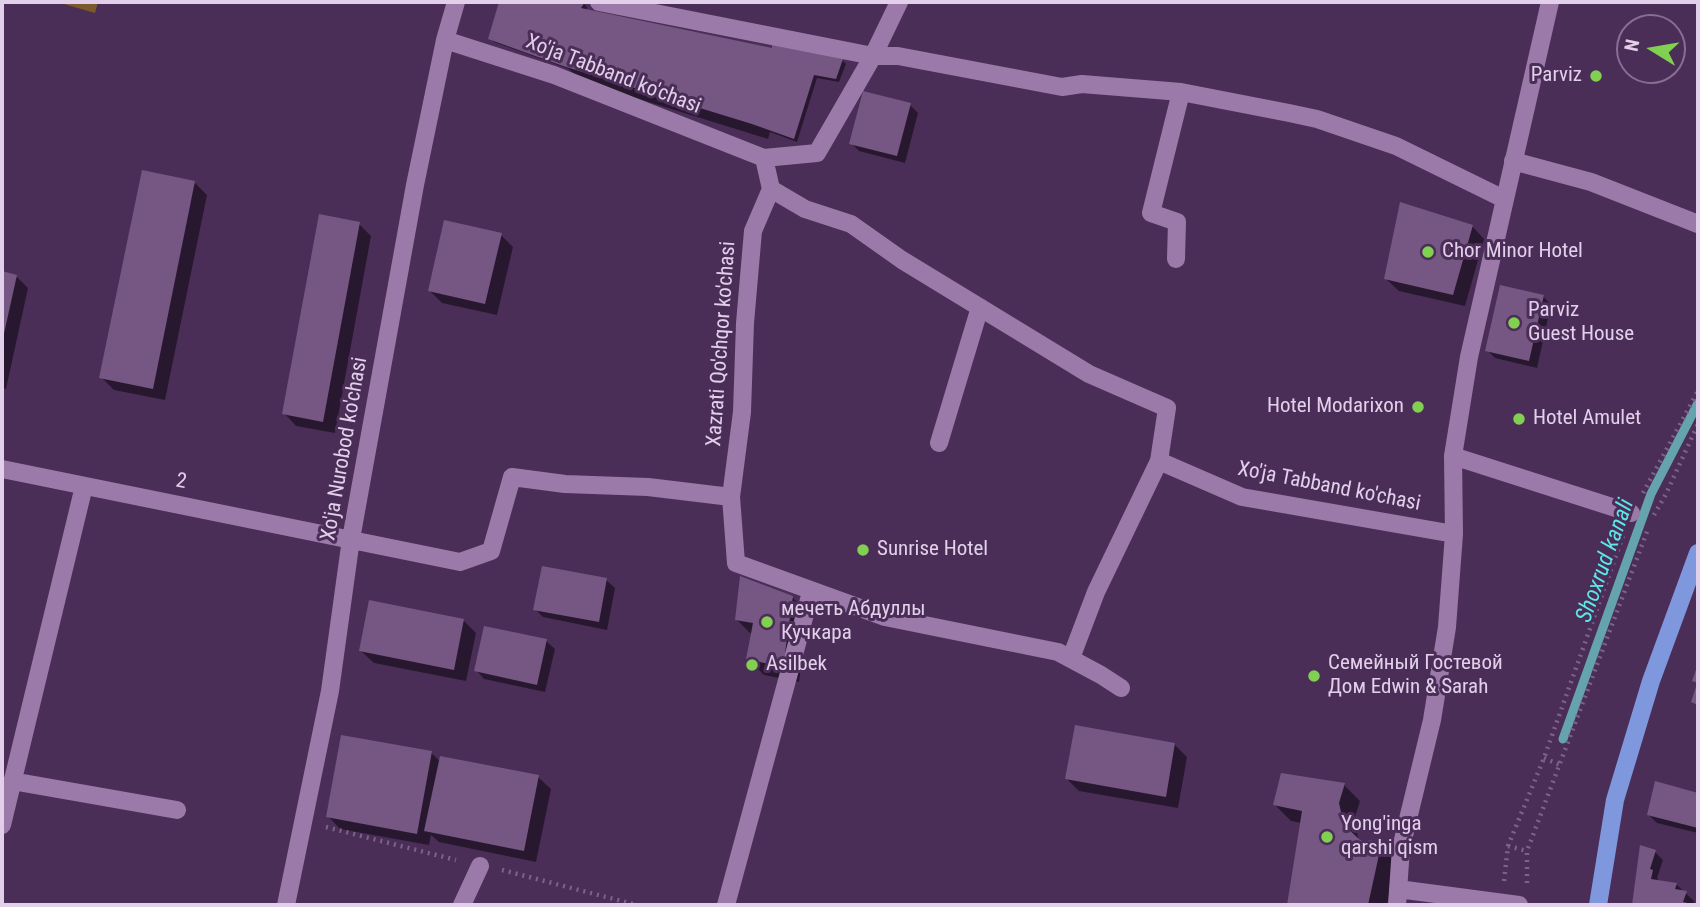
<!DOCTYPE html>
<meta charset="utf-8">
<style>
body{margin:0}
#map{position:relative;width:1700px;height:907px;overflow:hidden;background:#4b2e58;font-family:"Roboto Condensed",sans-serif}
canvas{display:block}
.frame{position:absolute;inset:0;border:4px solid #e2d0ea;pointer-events:none}
.north{position:absolute;left:1616px;top:14px;width:70px;height:70px;box-sizing:border-box;background:#4b2e58;border:2px solid #876f92;border-radius:50%;rotate:281deg;font-size:19px;font-weight:700;line-height:28px;text-align:center;color:#e2d0ea}
.north::after{content:'';display:block;margin:auto;width:24px;height:32px;background:#81d051;clip-path:polygon(50% 0,100% 100%,50% 72%,0 100%)}
</style>
<div id="map">
<canvas width="1700" height="907"></canvas>
<div class="frame"></div>
<div class="north">N</div>
</div>
<script>
const ctx = document.querySelector('canvas').getContext('2d');
ctx.lineJoin = 'round';
function fill(path, color) { ctx.fillStyle = color; ctx.fill(path, 'evenodd'); }
const toPath = rows => new Path2D(rows.map(r => 'M' + r).join(''));
function trace(path, color, width, dash) { ctx.strokeStyle = color; ctx.lineWidth = width; ctx.lineCap = dash ? 'butt' : 'round'; ctx.setLineDash(dash || []); ctx.stroke(path); }
function label(font, color, halo, rows, align = 'center') {
  ctx.font = font + ' "Roboto Condensed",sans-serif'; ctx.lineWidth = 6; ctx.setLineDash([]); ctx.textBaseline = 'middle'; ctx.strokeStyle = halo; ctx.fillStyle = color; for (const [text, x, y, turn = 0] of rows) {
    ctx.save(); ctx.translate(x, y); ctx.rotate((+turn || 0) * Math.PI / 180); ctx.textAlign = isNaN(turn) ? turn : align; if (halo) ctx.strokeText(text, 0, 0); ctx.fillText(text, 0, 0); ctx.restore();
  }
}
fill(toPath([
 [57,2,98,2,95,13]
]), '#7a5a2a');
fill(toPath([
 [501,2,575,2,584,4,587,7,586,11,772,50,842,60,846,64,839,82,817,78,797,142,770,132,768,139,581,81,569,69,494,42,490,38],
 [910,105,918,113,905,163,859,151,851,143],
 [195,183,207,195,165,400,114,390,101,377],
 [359,224,371,236,335,433,296,426,284,413],
 [1472,226,1484,239,1465,306,1399,291,1386,279],
 [501,235,513,247,497,315,442,303,430,291],
 [2,273,16,276,28,288,6,389,2,388],
 [1543,296,1551,305,1537,368,1495,358,1487,350],
 [606,580,615,588,607,630,543,617,535,609],
 [793,598,809,614,799,682,764,675,748,659,752,635,736,619],
 [463,620,476,633,466,681,374,663,361,651],
 [546,641,555,649,545,692,484,679,476,670],
 [1174,744,1187,757,1178,808,1079,791,1067,779],
 [431,753,440,761,538,777,551,789,536,862,439,842,431,835,429,845,340,829,328,816],
 [1656,784,1698,794,1698,833,1657,823,1649,815],
 [1344,785,1360,801,1354,820,1359,841,1381,843,1397,859,1387,905,1289,905,1302,823,1291,821,1275,805],
 [1641,847,1655,852,1663,860,1657,878,1660,882,1677,885,1694,901,1693,905,1695,905,1634,905]
]), '#0007');
trace(toPath([
 [1563,739,1651,494,1698,403]
]), '#65a4ac', 9);
fill(toPath([
 [499,2,585,2,581,8,772,48,772,42,843,59,836,79,814,75,794,139,752,124,563,66,488,39],
 [863,91,911,103,897,156,849,144],
 [142,170,195,181,153,389,99,378],
 [1400,202,1473,225,1453,295,1384,279],
 [319,214,360,222,323,422,282,414],
 [444,220,502,233,485,304,428,291],
 [2,271,17,275,3,338,2,338],
 [1500,285,1544,295,1529,361,1485,351],
 [542,566,607,578,599,622,533,610],
 [740,576,793,596,783,667,746,659,753,623,735,620],
 [369,600,464,619,454,670,359,651],
 [484,626,547,639,537,685,474,671],
 [1698,664,1698,683,1692,681],
 [1696,687,1698,688,1698,705,1691,702],
 [1075,725,1175,743,1166,797,1065,779],
 [341,735,432,751,417,834,326,817],
 [440,756,539,775,524,851,424,831],
 [1281,773,1345,783,1339,803,1344,825,1360,840,1382,841,1368,905,1287,905,1302,811,1273,805],
 [1655,781,1698,793,1698,828,1647,815],
 [1640,845,1656,850,1650,869,1653,870,1651,879,1677,883,1675,889,1687,891,1683,902,1696,905,1632,905]
]), '#765683');
trace(toPath([
 [1643,493,1698,391],
 [1654,515,1666,494,1698,424],
 [1544,758,1560,765],
 [326,827,456,860],
 [1508,846,1527,851],
 [502,870,637,905],
 [1504,881,1508,846,1544,758,1624,533],
 [1527,883,1527,851,1648,529]
]), '#7c6387', 4.5, [2, 5]);
trace(toPath([
 [599,2,873,56,898,56,1062,87,1082,84,1181,92,1289,113,1317,119,1396,146,1504,199],
 [445,40,554,75,764,158,817,153,873,56,899,2],
 [764,158,771,189,753,231,745,323,742,412,731,497,736,563,885,617,1058,652,1101,675,1121,688],
 [1513,161,1591,182,1698,224],
 [771,189,805,209,851,224,902,260,1089,374,1167,408,1159,461,1096,592,1071,658],
 [1176,259,1177,222,1151,213,1181,92],
 [939,443,980,307],
 [1453,456,1631,513],
 [1159,461,1242,497,1454,534],
 [2,469,460,562,491,551,512,477,565,484,648,487,731,497],
 [12,781,177,810],
 [2,825,84,486],
 [1398,889,1519,905],
 [286,905,330,691,351,539,415,185,445,40,456,2],
 [462,905,480,866],
 [726,905,811,592],
 [1397,905,1401,848,1432,720,1447,627,1454,534,1453,456,1469,357,1550,2]
]), '#9b7aa9', 18);
trace(toPath([
 [1598,905,1615,800,1651,681,1698,553]
]), '#7e97dd', 18);
for (const [x, y, r, color] of [
 [1596,76,7,"#81d051"],
 [1428,252,7,"#81d051"],
 [1514,323,7,"#81d051"],
 [1418,407,7,"#81d051"],
 [1519,419,7,"#81d051"],
 [863,550,7,"#81d051"],
 [767,622,7,"#81d051"],
 [752,665,7,"#81d051"],
 [1314,676,7,"#81d051"],
 [1327,837,7,"#81d051"]
]) { const dot = new Path2D(); dot.arc(x, y, r, 0, 2 * Math.PI); ctx.fillStyle = color; ctx.fill(dot); trace(dot, '#4b2e58', 2.5); }
label('21px', '#e2d0ea', '#4b2e58', [
 ["Xo'ja Tabband ko'chasi",613,75,21],
 ["Xazrati Qo'chqor ko'chasi",722,344,-86],
 ["Xo'ja Nurobod ko'chasi",345,449,-80],
 ["2",181,482,11],
 ["Xo'ja Tabband ko'chasi",1329,487,11]
]);
label('21px', '#e2d0ea', '#4b2e58', [
 ["Parviz",1582,76,"right"],
 ["Chor Minor Hotel",1442,252],
 ["Parviz",1528,311],
 ["Guest House",1528,335],
 ["Hotel Modarixon",1404,407,"right"],
 ["Hotel Amulet",1533,419],
 ["Sunrise Hotel",877,550],
 ["мечеть Абдуллы",781,610],
 ["Кучкара",781,634],
 ["Семейный Гостевой",1328,664],
 ["Дом Edwin & Sarah",1328,688],
 ["Asilbek",766,665],
 ["Yong'inga",1341,825],
 ["qarshi qism",1341,849]
], 'left');
label('italic 23px', '#5de6e7', '#4b2e58', [
 ["Shoxrud kanali",1606,561,-70]
]);
</script>
